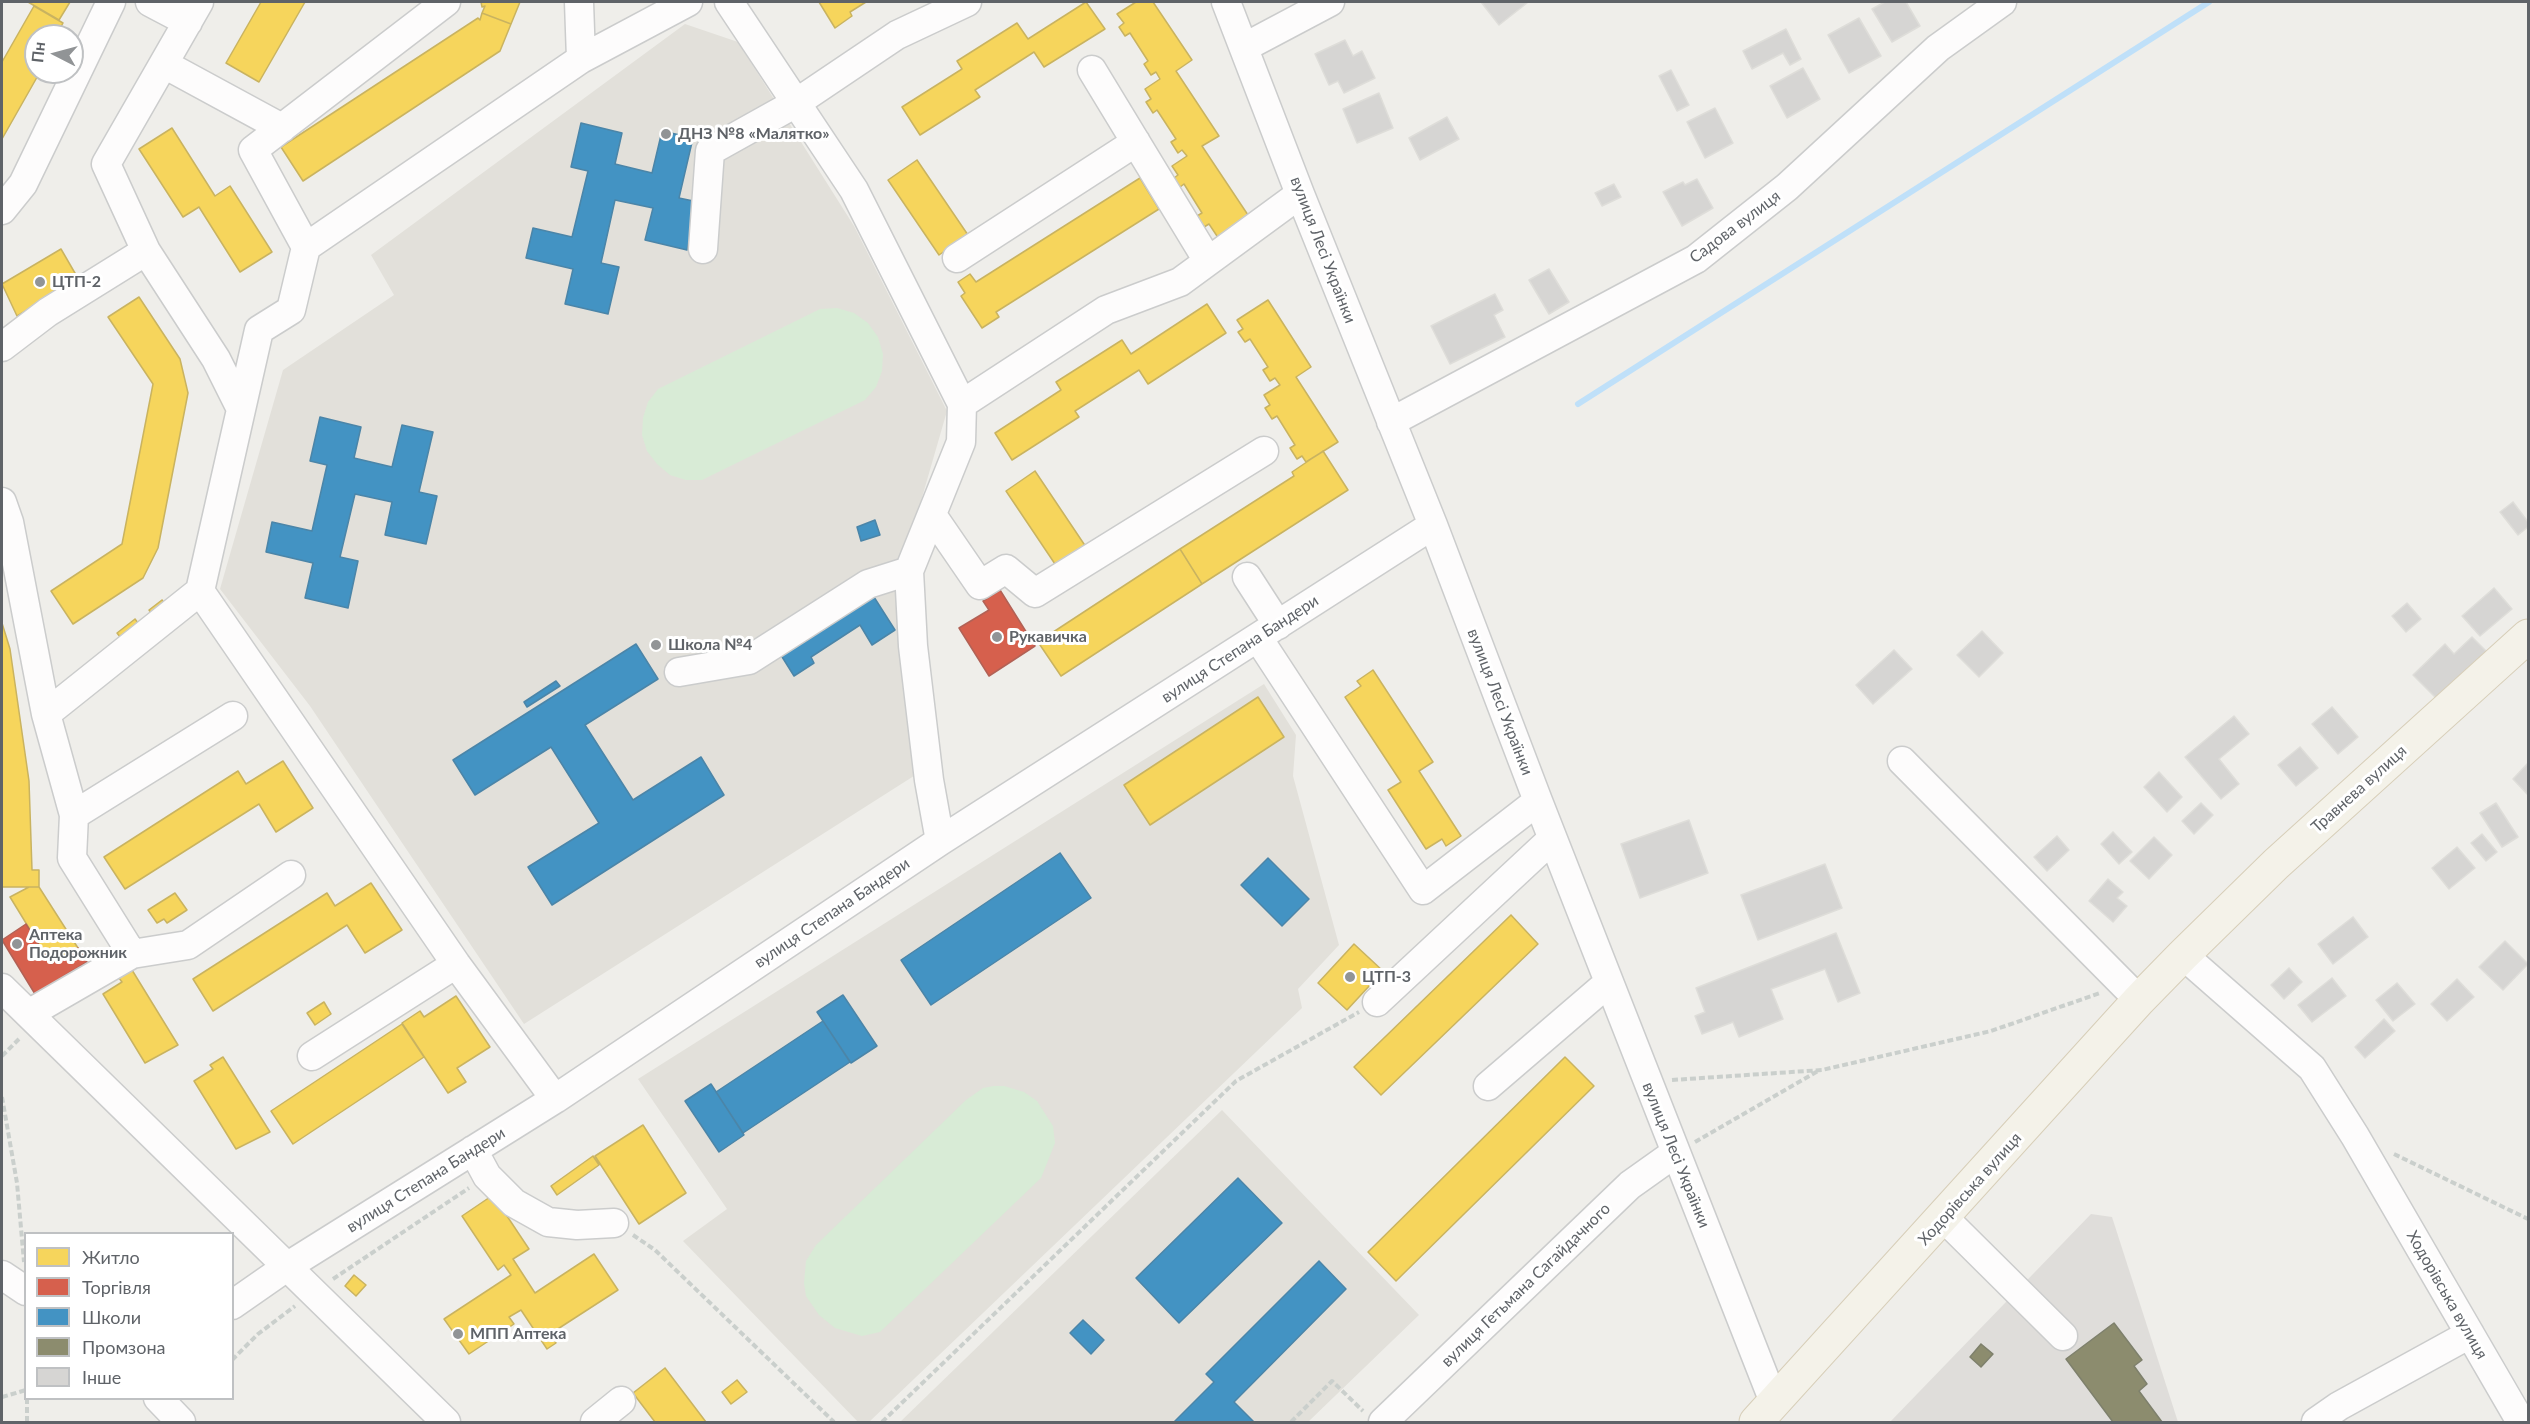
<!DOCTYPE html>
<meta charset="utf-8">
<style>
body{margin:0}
#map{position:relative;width:2530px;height:1424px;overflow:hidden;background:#efeeea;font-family:Lato,sans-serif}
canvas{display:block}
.frame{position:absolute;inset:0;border:3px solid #5f6368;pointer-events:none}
.legend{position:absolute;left:24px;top:1232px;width:210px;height:168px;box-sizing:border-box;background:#fff;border:2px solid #bfc1c3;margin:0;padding:8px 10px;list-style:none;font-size:18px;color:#5f6368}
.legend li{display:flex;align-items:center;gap:12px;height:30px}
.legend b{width:30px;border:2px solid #bfc1c3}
.north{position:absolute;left:24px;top:24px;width:60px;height:60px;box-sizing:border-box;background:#fff;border:2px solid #bfc1c3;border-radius:50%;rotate:276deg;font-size:16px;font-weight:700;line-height:24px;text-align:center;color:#5f6368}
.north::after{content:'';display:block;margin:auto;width:21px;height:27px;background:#919496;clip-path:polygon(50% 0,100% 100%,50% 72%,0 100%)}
</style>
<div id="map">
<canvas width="2530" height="1424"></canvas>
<div class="frame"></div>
<ul class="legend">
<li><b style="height:16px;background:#f6d55c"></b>Житло</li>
<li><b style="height:16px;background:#d6604d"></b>Торгівля</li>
<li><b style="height:16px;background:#4393c3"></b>Школи</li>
<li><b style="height:16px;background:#8c8c6e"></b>Промзона</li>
<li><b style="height:16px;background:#d6d5d3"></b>Інше</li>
</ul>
<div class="north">Пн</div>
</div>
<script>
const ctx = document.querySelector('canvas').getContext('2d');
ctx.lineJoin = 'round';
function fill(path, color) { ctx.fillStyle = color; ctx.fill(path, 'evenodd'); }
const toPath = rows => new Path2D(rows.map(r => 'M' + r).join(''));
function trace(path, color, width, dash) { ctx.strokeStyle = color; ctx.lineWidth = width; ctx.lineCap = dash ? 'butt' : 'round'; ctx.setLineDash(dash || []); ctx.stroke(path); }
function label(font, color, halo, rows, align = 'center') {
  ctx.font = font + ' Lato,sans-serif'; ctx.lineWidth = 6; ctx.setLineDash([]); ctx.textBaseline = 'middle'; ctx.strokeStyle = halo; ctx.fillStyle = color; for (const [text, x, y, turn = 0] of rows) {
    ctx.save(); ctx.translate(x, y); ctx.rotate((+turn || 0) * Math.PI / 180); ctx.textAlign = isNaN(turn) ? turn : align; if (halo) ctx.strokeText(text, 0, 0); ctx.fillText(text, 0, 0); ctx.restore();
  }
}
fill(toPath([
 [2091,1214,2112,1217,2178,1422,1890,1422]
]), '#dfddda');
fill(toPath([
 [685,24,738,42,854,226,947,411,897,584,917,774,524,1024,310,706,220,589,283,370,394,295,371,255],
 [1264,684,1296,735,1293,776,1339,945,1298,989,1302,1008,869,1422,858,1422,683,1241,727,1209,638,1079],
 [1222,1110,1419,1315,1308,1422,900,1422]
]), '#e2e0da');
fill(toPath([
 [837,308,854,313,868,323,878,337,883,354,882,371,876,387,865,400,702,480,686,480,670,475,657,464,647,451,642,435,643,418,648,402,658,389,820,309],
 [994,1086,1004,1086,1024,1092,1037,1101,1053,1126,1055,1143,1041,1178,880,1332,862,1336,835,1328,819,1315,806,1296,804,1283,806,1261,816,1245,966,1100,983,1088]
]), '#d8ebd6');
const homes = toPath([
 [28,2,70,2,59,20,28,2],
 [261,2,305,2,259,82,226,63,261,2],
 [481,2,520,2,511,24,482,13,485,6,482,7,481,2],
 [819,2,866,2,850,12,852,16,835,28,819,2],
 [1086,2,1105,29,1044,67,1034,52,975,90,980,97,920,135,902,107,962,69,957,61,1017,23,1028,39,1086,2],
 [1136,2,1153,2,1192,60,1176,71,1219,136,1202,146,1252,221,1221,242,1209,224,1204,227,1197,216,1202,213,1184,184,1180,187,1174,178,1178,175,1172,166,1187,156,1182,150,1178,153,1171,142,1176,139,1157,110,1153,113,1146,102,1151,99,1145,89,1160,79,1156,72,1151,75,1144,64,1148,61,1130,33,1125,36,1119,27,1124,23,1117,14,1136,2],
 [34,6,63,23,56,36,36,36,36,72,40,72,2,139,2,62,34,6],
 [482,13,511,24,500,51,303,181,281,147,478,18,480,20,482,13],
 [172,128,215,196,230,186,272,252,240,272,199,207,183,217,139,149,172,128],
 [917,160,968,235,939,255,888,180,917,160],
 [1140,178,1159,209,996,312,999,317,982,328,961,296,965,293,958,282,970,274,976,282,1140,178],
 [61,249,79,280,17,316,2,284,61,249],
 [139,297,180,359,188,393,158,548,143,578,73,624,51,591,122,544,153,384,108,317,139,297],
 [1268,300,1311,367,1296,377,1338,442,1306,462,1302,456,1297,459,1290,448,1295,445,1277,416,1272,419,1265,408,1270,405,1264,395,1280,385,1275,378,1270,381,1263,370,1268,367,1250,339,1245,342,1238,332,1243,329,1237,320,1268,300],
 [1207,304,1226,333,1148,384,1139,370,1075,411,1079,417,1012,460,995,433,1061,390,1056,382,1122,340,1131,354,1207,304],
 [1323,451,1348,490,1202,584,1180,549,1294,476,1292,472,1323,451],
 [1035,471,1086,547,1057,567,1006,491,1035,471],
 [1180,549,1202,584,1061,676,1038,642,1180,549],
 [162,600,170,611,157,621,149,610,162,600],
 [135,619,146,633,128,647,117,633,135,619],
 [2,623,10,649,29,781,32,870,39,870,39,887,2,887,2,623],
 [1373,670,1433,762,1419,771,1461,836,1446,846,1442,839,1426,849,1388,790,1401,782,1345,697,1361,686,1357,681,1373,670],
 [1258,697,1284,737,1150,825,1124,785,1258,697],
 [283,761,313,808,276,832,259,804,125,889,104,857,238,771,246,784,283,761],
 [371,883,402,930,365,953,347,925,213,1011,193,979,327,893,335,906,371,883],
 [29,887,39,887,78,948,51,964,10,897,29,887],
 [175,893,187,910,167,923,164,919,157,923,148,910,175,893],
 [1511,915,1538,944,1381,1095,1354,1067,1511,915],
 [1354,944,1383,971,1347,1010,1318,983,1354,944],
 [132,970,178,1045,145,1063,103,994,122,982,119,978,132,970],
 [456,996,490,1047,457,1068,466,1082,448,1093,402,1023,420,1011,424,1017,456,996],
 [324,1002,331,1014,315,1025,307,1013,324,1002],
 [402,1024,424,1057,293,1144,271,1111,402,1024],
 [223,1057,270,1132,236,1149,194,1081,213,1069,210,1065,223,1057],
 [1565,1057,1594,1086,1396,1281,1368,1252,1565,1057],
 [643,1125,686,1193,639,1224,595,1156,643,1125],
 [593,1156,599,1165,557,1195,551,1186,593,1156],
 [493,1195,529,1249,513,1259,535,1293,594,1254,618,1290,550,1334,556,1343,547,1349,521,1310,509,1317,514,1324,469,1354,444,1319,511,1275,504,1265,498,1270,462,1216,493,1195],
 [354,1275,366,1285,356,1296,345,1286,354,1275],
 [665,1368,706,1422,655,1422,633,1393,665,1368],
 [737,1380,747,1392,731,1404,722,1392,737,1380]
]);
fill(homes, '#f6d55c');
trace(homes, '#c9b360', 1.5);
const shops = toPath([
 [1000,590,1035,646,989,676,959,628,989,610,983,601,1000,590],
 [26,924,51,964,78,948,87,962,35,994,2,940,26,924]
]);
fill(shops, '#d6604d');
trace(shops, '#b26155', 1.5);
const schools = toPath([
 [581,123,622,133,615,164,652,173,662,131,693,138,679,198,698,202,687,250,645,240,653,208,615,200,601,263,619,267,608,314,565,304,573,269,526,258,533,228,572,237,588,171,571,167,581,123],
 [320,417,361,427,354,458,392,467,402,425,433,432,419,492,437,496,426,544,385,535,392,502,355,494,340,557,358,561,348,608,305,598,313,563,266,552,272,522,312,531,327,465,310,461,320,417],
 [875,520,880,535,861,541,857,527,875,520],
 [874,597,895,630,872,645,860,625,811,657,814,663,794,676,779,652,801,644,874,597],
 [636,644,658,679,585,725,633,800,701,757,724,795,552,905,528,867,599,823,551,747,475,795,453,760,636,644],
 [556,681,560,686,527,707,524,702,556,681],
 [1060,853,1091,898,931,1005,901,960,1060,853],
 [1268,858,1309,899,1282,926,1241,885,1268,858],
 [843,995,877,1046,851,1063,817,1012,843,995],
 [823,1021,850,1062,743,1133,716,1092,823,1021],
 [711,1084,744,1135,719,1152,685,1101,711,1084],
 [1238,1178,1282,1223,1179,1323,1136,1278,1238,1178],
 [1319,1261,1346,1289,1234,1402,1254,1422,1174,1422,1214,1382,1206,1374,1319,1261],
 [1083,1320,1104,1340,1091,1354,1070,1333,1083,1320]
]);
fill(schools, '#4393c3');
trace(schools, '#4b85a8', 1.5);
const industry = toPath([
 [2114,1323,2142,1360,2134,1366,2147,1384,2139,1391,2162,1422,2113,1422,2066,1359,2114,1323],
 [1981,1344,1993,1354,1981,1367,1970,1357,1981,1344]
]);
fill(industry, '#8c8c6e');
trace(industry, '#7e806c', 1.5);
trace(toPath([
 [1578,404,2209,2]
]), '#bfe0f9', 6);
const building = toPath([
 [1481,2,1526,2,1527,3,1499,25,1481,2],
 [1885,2,1906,2,1920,26,1892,42,1872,9,1885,2],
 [1859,18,1881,56,1849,73,1828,35,1859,18],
 [1786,29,1801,59,1790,65,1783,53,1752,69,1743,51,1786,29],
 [1345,40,1353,56,1362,51,1375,78,1344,93,1338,81,1329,85,1315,54,1345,40],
 [1803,68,1820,99,1787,118,1770,86,1803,68],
 [1671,70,1689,105,1677,111,1659,76,1671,70],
 [1379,93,1393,128,1357,143,1343,109,1379,93],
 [1715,108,1733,143,1705,158,1687,122,1715,108],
 [1447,117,1459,139,1420,160,1409,138,1447,117],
 [1697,179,1713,208,1682,226,1663,192,1683,182,1685,185,1697,179],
 [1614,184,1621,197,1602,206,1595,193,1614,184],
 [1549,269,1569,302,1549,314,1529,280,1549,269],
 [1495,294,1503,310,1494,315,1505,337,1450,364,1431,326,1495,294],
 [2513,502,2528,522,2528,527,2518,535,2500,512,2513,502],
 [2494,588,2512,609,2480,636,2462,616,2494,588],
 [2407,603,2421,619,2406,632,2392,616,2407,603],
 [1982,631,2003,653,1979,677,1957,655,1982,631],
 [2472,637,2489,654,2440,702,2413,675,2445,644,2454,654,2472,637],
 [1894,650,1912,669,1873,704,1856,685,1894,650],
 [2332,707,2358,737,2338,754,2312,724,2332,707],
 [2234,716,2249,734,2219,759,2239,784,2221,799,2185,757,2234,716],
 [2300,747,2318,768,2296,786,2278,765,2300,747],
 [2528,763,2528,795,2513,779,2528,763],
 [2159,772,2182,797,2167,812,2144,787,2159,772],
 [2201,803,2213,815,2194,834,2182,821,2201,803],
 [2496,803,2518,837,2502,847,2480,813,2496,803],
 [1689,820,1708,873,1640,898,1621,844,1689,820],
 [2113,832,2132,852,2119,864,2101,844,2113,832],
 [2482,834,2497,852,2486,861,2471,843,2482,834],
 [2057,836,2069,850,2047,871,2034,857,2057,836],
 [2154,837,2172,855,2149,879,2130,861,2154,837],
 [2457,847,2475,868,2449,889,2432,868,2457,847],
 [1825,864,1842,908,1758,940,1741,895,1825,864],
 [2108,879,2123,892,2117,898,2127,906,2113,922,2089,901,2108,879],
 [2353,917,2368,937,2333,964,2318,944,2353,917],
 [1836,933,1860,993,1838,1002,1825,969,1771,989,1783,1019,1739,1037,1733,1022,1702,1034,1695,1016,1705,1012,1696,988,1836,933],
 [2505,941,2528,964,2503,990,2479,967,2505,941],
 [2289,968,2302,982,2284,999,2271,985,2289,968],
 [2332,978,2346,996,2312,1022,2298,1005,2332,978],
 [2457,979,2474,997,2447,1021,2431,1004,2457,979],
 [2397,983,2415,1004,2393,1021,2376,1000,2397,983],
 [2384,1019,2395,1031,2365,1058,2355,1047,2384,1019]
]);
fill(building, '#d6d5d3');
trace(building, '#deddd9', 1.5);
const minor = toPath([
 [150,2,188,22],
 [579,2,581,59],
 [729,2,854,190,962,404,961,442,909,571,913,646,929,780,940,841],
 [1226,2,1300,194,1433,525,1538,801,1774,1402],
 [1245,47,1330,2],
 [164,64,282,128],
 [1092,70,1208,261],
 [2,210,23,184,111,2],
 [306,247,581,59,688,2],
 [703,249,710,151,796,103,897,35,967,2],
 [146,251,216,359,241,409],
 [957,258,1136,142],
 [2,347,48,312,146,251,106,164,199,2],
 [962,404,1106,310,1180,282,1300,194],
 [1391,422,1696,259,1787,187,1938,48,2002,2],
 [2,502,9,522,46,714,74,815,72,858,132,954],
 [932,515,980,585,1006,569,1035,593,1264,451],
 [1247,577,1278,625],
 [200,591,456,964,555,1099],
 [1258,638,1423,890,1538,801],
 [679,672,749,660,868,584,909,571],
 [46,714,200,591,259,330,291,310,306,247,253,150,446,2],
 [1902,761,2139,1000],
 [74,815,233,716],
 [2183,955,2312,1068,2355,1136,2521,1422],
 [2,988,446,1422],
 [1377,1002,1552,839],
 [30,1013,132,954,188,945,291,875],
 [312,1056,456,964],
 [1488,1086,1608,983],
 [473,1150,487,1176,514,1203,548,1222,577,1225,614,1223],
 [1944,1218,2063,1336],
 [2,1275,26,1291],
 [232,1305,288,1266,555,1099,940,841,1433,525],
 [158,1398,181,1422],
 [595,1422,621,1401],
 [1383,1422,1630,1185,1675,1153],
 [2316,1422,2339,1406,2470,1334]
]);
const major = toPath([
 [1756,1422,2139,1000,2183,955,2276,864,2528,636]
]);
trace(minor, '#cbcccc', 31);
trace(major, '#d7ceb8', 35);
trace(toPath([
 [2,1056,20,1038],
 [1672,1080,1822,1070,1991,1031,2100,993],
 [2,1097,17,1183,24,1262],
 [1695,1142,1818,1071],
 [2394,1154,2528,1219],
 [633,1235,655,1250,834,1422],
 [333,1279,469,1188],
 [232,1360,258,1334,295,1306],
 [2,1397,26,1390],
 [27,1398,27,1422],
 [882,1422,1236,1081,1359,1012],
 [1291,1422,1332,1381,1363,1411]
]), '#cacfcc', 4, [6, 3]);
trace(minor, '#fdfcfc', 28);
trace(major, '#f4f2e9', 33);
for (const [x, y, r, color] of [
 [666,134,6,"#919496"],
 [40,282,6,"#919496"],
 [997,637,6,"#919496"],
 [656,645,6,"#919496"],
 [17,944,6,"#919496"],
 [1350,977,6,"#919496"],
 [458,1334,6,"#919496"]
]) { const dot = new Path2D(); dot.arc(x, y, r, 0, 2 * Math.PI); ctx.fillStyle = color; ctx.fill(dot); trace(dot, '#fff', 2); }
label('bold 16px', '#5f6368', '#fff', [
 ["ДНЗ №8 «Малятко»",678,134],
 ["ЦТП-2",52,282],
 ["Рукавичка",1009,637],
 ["Школа №4",668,645],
 ["Аптека",29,935],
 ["Подорожник",29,953],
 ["ЦТП-3",1362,977],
 ["МПП Аптека",470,1334]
], 'left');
label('16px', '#5f6368', '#fff', [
 ["Садова вулиця",1735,227,-37],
 ["вулиця Лесі Українки",1323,250,69],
 ["вулиця Степана Бандери",1240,649,-33],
 ["вулиця Лесі Українки",1500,702,69],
 ["Травнева вулиця",2359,789,-42],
 ["вулиця Степана Бандери",832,913,-34],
 ["вулиця Лесі Українки",1676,1155,68],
 ["вулиця Степана Бандери",426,1180,-32],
 ["Ходорівська вулиця",1970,1189,-48],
 ["вулиця Гетьмана Сагайдачного",1526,1285,-44],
 ["Ходорівська вулиця",2447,1295,60]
]);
</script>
